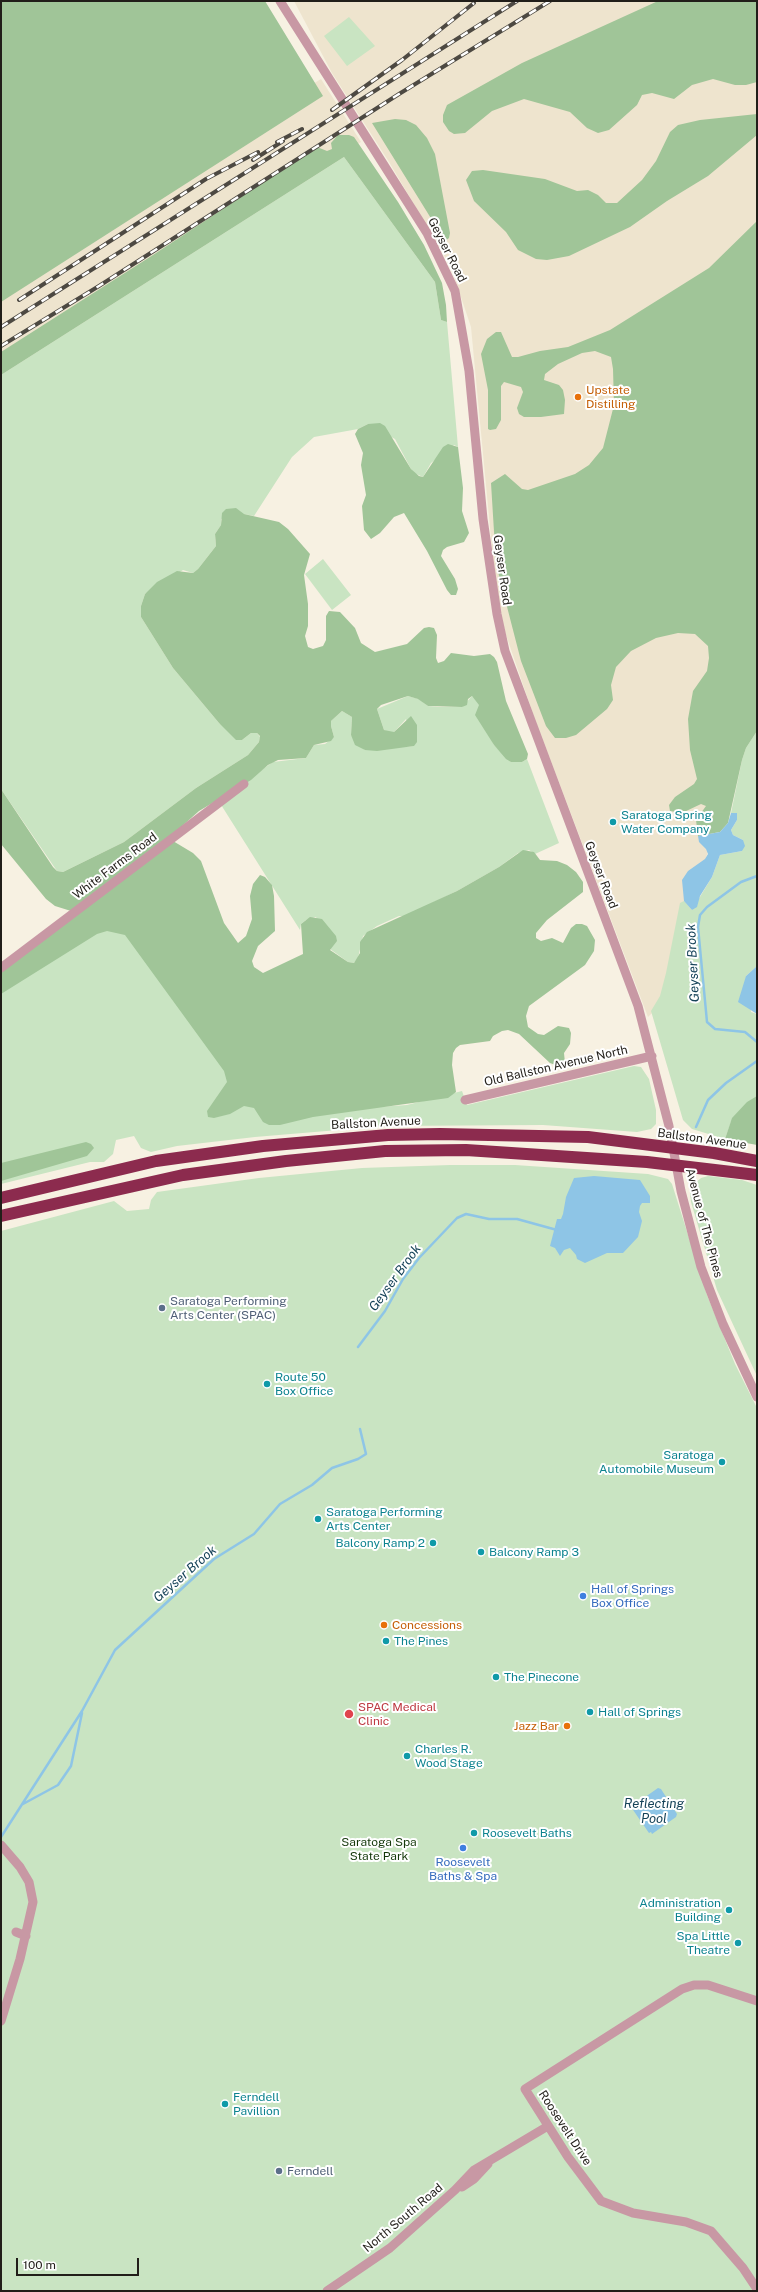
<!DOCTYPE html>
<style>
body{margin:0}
#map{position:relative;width:758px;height:2292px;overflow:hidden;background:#f7f1e2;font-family:"Public Sans",sans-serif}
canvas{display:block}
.frame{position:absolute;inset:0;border:2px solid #211e19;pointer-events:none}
.scale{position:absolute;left:16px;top:2258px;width:123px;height:18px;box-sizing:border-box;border:2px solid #211e19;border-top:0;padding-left:5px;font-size:12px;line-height:14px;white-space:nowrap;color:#211e19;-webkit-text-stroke:3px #fff;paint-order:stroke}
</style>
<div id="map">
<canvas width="758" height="2292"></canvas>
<div class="frame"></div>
<div class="scale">100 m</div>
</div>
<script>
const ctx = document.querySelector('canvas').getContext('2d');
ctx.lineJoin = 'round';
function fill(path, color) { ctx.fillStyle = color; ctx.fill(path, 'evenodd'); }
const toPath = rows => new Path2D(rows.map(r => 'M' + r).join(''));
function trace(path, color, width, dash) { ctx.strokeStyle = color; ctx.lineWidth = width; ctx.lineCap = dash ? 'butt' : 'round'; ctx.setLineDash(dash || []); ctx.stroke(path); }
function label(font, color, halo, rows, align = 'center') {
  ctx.font = font + ' "Public Sans",sans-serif'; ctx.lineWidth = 4; ctx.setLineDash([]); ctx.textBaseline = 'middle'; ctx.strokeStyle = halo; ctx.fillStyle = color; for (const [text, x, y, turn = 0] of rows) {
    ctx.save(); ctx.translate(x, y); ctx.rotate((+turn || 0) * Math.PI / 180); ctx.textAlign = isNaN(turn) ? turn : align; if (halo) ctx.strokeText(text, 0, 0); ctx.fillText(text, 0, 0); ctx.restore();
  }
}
fill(toPath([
 [294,1,757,1,757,717,735,756,666,999,648,1017,532,711,505,632,496,591,471,327,451,267,389,162,332,73],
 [321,79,361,142,1,372,1,281,147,184]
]), '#eee4ce');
fill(toPath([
 [349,17,375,46,347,66,324,36],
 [344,157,435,282,441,320,447,322,458,447,454,445,431,463,423,477,414,473,411,469,395,439,368,424,358,429,314,437,292,457,254,516,244,514,221,519,221,525,215,534,216,546,198,569,193,573,183,570,145,594,141,606,141,617,173,668,219,723,242,740,251,733,257,733,260,737,259,742,248,755,196,788,124,842,63,872,57,871,1,789,1,375],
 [323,559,351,595,332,610,305,574],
 [408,696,419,699,428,706,438,707,462,707,472,696,477,699,480,705,478,711,494,745,511,762,522,762,527,759,559,843,535,854,529,850,518,853,499,867,457,891,405,916,399,916,377,926,363,936,358,958,354,963,348,962,330,949,316,917,306,920,301,924,300,930,218,800,273,762,306,758,314,745,325,744,334,737,331,726,331,721,342,711,352,717,351,735,365,750,414,746,406,719,394,732,388,732,384,730,377,709],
 [757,731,757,966,746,976,751,1012,757,1014,757,1127,731,1122,725,1139,692,1129,683,1120,651,1011,660,996,666,973,680,903,684,901,692,910,712,877,720,855,742,851,743,840,733,835,731,830,737,820,737,813,731,813,742,760,746,748],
 [129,877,262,1115,407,1105,462,1091,467,1105,634,1066,641,1067,649,1079,656,1110,656,1124,651,1129,637,1132,543,1125,386,1126,255,1137,177,1146,151,1152,141,1148,134,1136,116,1140,113,1154,104,1162,90,1162,1,1184,1,974],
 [450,1165,515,1165,648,1174,668,1179,672,1184,707,1295,735,1364,757,1408,757,2291,1,2291,1,1231,114,1201,127,1211,149,1209,151,1200,157,1192,259,1178,362,1168],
 [708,1176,742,1180,757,1185,757,1376,717,1290,691,1202,690,1193,692,1186,701,1178]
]), '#c9e4c2');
fill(toPath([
 [1,1,265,1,323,96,1,302],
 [658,1,757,1,757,82,746,85,735,85,713,79,692,85,674,99,652,93,642,95,637,105,609,130,598,133,587,128,570,112,524,99,492,111,465,133,454,134,449,131,443,122,443,115,447,105,522,63],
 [757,114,757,135,708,176,667,201,630,227,569,256,547,260,536,259,518,250,506,232,474,201,466,180,472,171,483,170,545,179,577,191,588,190,598,195,606,203,617,203,642,180,656,161,670,132,678,125,700,120],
 [395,119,406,120,416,125,427,138,435,154,450,233,449,238,445,241,372,123],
 [338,135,349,135,354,137,398,202,424,245,442,283,446,305,447,322,441,320,435,282,344,157,1,375,1,352,153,255,317,147,327,151,332,149,331,143],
 [757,221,757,731,746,748,742,760,728,823,720,832,698,836,696,820,706,806,701,804,682,813,670,811,669,805,675,797,694,784,697,779,690,750,688,719,693,691,707,671,709,658,708,646,695,634,678,633,656,638,631,651,616,667,611,685,613,700,607,709,576,735,566,738,555,738,546,726,521,661,496,564,491,483,505,474,522,489,528,490,575,474,589,465,603,448,614,405,613,369,611,357,595,351,582,353,558,364,545,374,544,380,559,385,563,390,565,400,564,414,541,417,524,417,519,414,517,408,523,392,521,387,504,382,501,386,501,420,496,429,490,430,488,429,488,390,481,354,487,339,496,332,501,332,512,357,518,357,540,351,568,347,610,330,709,268],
 [380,423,385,426,411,469,419,476,423,477,443,447,448,444,458,447,463,488,462,511,469,533,464,542,447,547,443,550,441,556,455,579,458,589,456,595,451,595,447,590,427,551,404,513,394,517,380,533,371,539,364,530,362,506,366,495,361,465,363,453,355,434,358,429,368,424],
 [236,508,244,514,279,522,288,529,310,554,304,575,308,604,308,626,305,636,308,647,313,649,323,646,326,640,326,616,329,611,340,612,355,628,361,643,375,652,407,644,424,628,429,627,434,628,437,635,436,658,438,663,444,661,451,653,474,656,490,654,494,657,497,662,506,701,528,754,527,759,522,762,511,762,506,759,494,745,475,715,479,705,472,696,468,699,467,705,462,707,428,706,418,699,408,696,381,705,377,709,384,730,394,732,411,716,417,725,417,742,414,746,377,751,365,750,355,745,351,735,352,717,342,711,331,721,331,726,334,737,331,741,314,745,306,758,278,760,268,765,251,780,199,811,171,836,173,841,193,853,201,861,224,923,238,943,246,936,252,919,250,896,253,884,260,875,265,877,272,885,274,896,275,931,258,946,252,961,254,967,263,973,303,954,301,924,310,917,322,919,336,936,337,941,330,950,348,962,354,963,360,953,360,942,367,932,457,891,499,867,523,850,534,852,540,860,557,861,567,865,576,872,583,882,583,892,547,920,536,933,536,938,541,941,552,938,563,943,571,928,576,924,582,924,587,926,595,940,594,951,585,965,529,1006,526,1016,528,1027,538,1034,544,1035,558,1026,569,1028,571,1033,570,1044,564,1053,565,1063,561,1067,550,1063,519,1034,508,1030,502,1031,493,1036,490,1041,460,1045,456,1048,453,1053,452,1065,456,1092,448,1098,313,1117,280,1125,269,1125,263,1122,254,1108,244,1106,230,1114,214,1118,208,1117,207,1111,227,1082,224,1071,125,935,107,931,97,934,1,994,1,971,71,911,55,906,46,899,1,844,1,789,53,867,57,871,63,872,124,842,196,788,248,755,259,742,260,736,257,733,251,733,242,740,236,740,219,723,173,668,141,617,141,606,145,594,157,582,177,571,193,573,198,569,216,546,215,534,221,525,222,513,226,509],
 [757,1096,757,1145,725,1139,732,1118,747,1102],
 [86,1142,91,1144,94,1148,87,1156,1,1181,1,1163]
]), '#a0c598');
fill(toPath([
 [731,813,737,813,737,820,731,830,733,835,743,840,745,846,742,851,720,855,712,877,700,896,697,907,692,910,684,901,682,880,688,871,705,859,708,854,706,849,699,842,698,836,720,832,728,823],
 [757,966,757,1014,738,1002,746,976],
 [594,1176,640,1180,650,1196,650,1203,642,1203,640,1206,639,1212,642,1221,638,1237,623,1253,607,1253,585,1263,577,1259,576,1255,570,1248,564,1250,560,1256,555,1248,550,1246,557,1219,561,1219,563,1214,566,1197,574,1178],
 [658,1788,661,1789,677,1814,676,1817,652,1834,651,1832,649,1833,631,1807]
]), '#8ec5e6');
trace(toPath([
 [757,876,741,882,707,907,700,915,698,927,707,1022,715,1029,745,1032,757,1042],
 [696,1127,708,1100,726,1083,757,1061],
 [358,1347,385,1311,403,1279,419,1258,457,1218,466,1214,489,1219,517,1219,557,1230],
 [23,1804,58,1785,71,1766,82,1713],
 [1,1837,82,1711,115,1650,214,1559,254,1534,280,1504,312,1485,332,1468,358,1459,366,1454,360,1429]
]), '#8ec5e6', 2.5);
trace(toPath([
 [280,1,427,233,455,291,469,371,483,519,497,614,505,651,638,1006,669,1126,681,1191,701,1267,723,1324,757,1397],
 [1,968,244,784],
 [465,1100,652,1056],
 [1,1845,20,1867,29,1882,33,1902,20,1959,1,2021],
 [16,1932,26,1936],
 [757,2001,708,1985,694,1985,682,1989,525,2089,568,2157,601,2201,633,2213,686,2222,711,2231,743,2268,757,2289],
 [462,2187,474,2179,488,2164],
 [327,2291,390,2248,455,2190,474,2170,548,2126]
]), '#c898a4', 9);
trace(toPath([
 [1,1198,156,1161,263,1146,388,1135,440,1134,588,1137,714,1153,757,1161],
 [1,1216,183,1175,286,1161,385,1151,466,1150,647,1162,757,1175]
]), '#8c2b4e', 12);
const rail = toPath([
 [332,110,402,60,474,3],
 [277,142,302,129],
 [253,160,283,141],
 [19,300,206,179,258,152],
 [1,327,517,1],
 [1,346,99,286,399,94,550,1]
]);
trace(rail, '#4d4942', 4);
trace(rail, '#fff', 2.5, [8]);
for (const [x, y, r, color] of [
 [578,397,4,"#e8710a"],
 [613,822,4,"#0f9aa8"],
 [162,1308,4,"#5c6f8a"],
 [267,1384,4,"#0f9aa8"],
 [722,1462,4,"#0f9aa8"],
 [318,1519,4,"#0f9aa8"],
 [433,1543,4,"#0f9aa8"],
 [481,1552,4,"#0f9aa8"],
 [583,1596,4,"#3f7fe0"],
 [384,1625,4,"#e8710a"],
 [386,1641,4,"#0f9aa8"],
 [496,1677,4,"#0f9aa8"],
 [590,1712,4,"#0f9aa8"],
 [349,1714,5,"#e0444e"],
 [567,1726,4,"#e8710a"],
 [407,1756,4,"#0f9aa8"],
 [474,1833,4,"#0f9aa8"],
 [463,1848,4,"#3f7fe0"],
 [729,1910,4,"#0f9aa8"],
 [738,1943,4,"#0f9aa8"],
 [225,2104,4,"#0f9aa8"],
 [279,2171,4,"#5c6f8a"]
]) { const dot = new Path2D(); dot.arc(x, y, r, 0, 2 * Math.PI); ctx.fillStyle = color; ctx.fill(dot); trace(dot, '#fff', 1.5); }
label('12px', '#211e19', '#fff', [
 ["Geyser Road",447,250,63],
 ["Geyser Road",502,570,82],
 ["White Farms Road",115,866,-37],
 ["Geyser Road",601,875,69],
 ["Old Ballston Avenue North",556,1066,-13],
 ["Ballston Avenue",376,1123,-3],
 ["Ballston Avenue",702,1139,8],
 ["Avenue of The Pines",704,1223,75],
 ["Roosevelt Drive",565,2128,57],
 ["North South Road",403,2218,-40]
]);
label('12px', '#c56008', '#fff', [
 ["Upstate",586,390],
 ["Distilling",586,404],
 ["Concessions",392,1625],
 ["Jazz Bar",559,1726,"right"]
], 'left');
label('12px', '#0d838f', '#fff', [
 ["Saratoga Spring",621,815],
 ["Water Company",621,829],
 ["Route 50",275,1377],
 ["Box Office",275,1391],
 ["Saratoga",714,1455,"right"],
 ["Automobile Museum",714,1469,"right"],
 ["Saratoga Performing",326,1512],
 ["Arts Center",326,1526],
 ["Balcony Ramp 2",425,1543,"right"],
 ["Balcony Ramp 3",489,1552],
 ["The Pines",394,1641],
 ["The Pinecone",504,1677],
 ["Hall of Springs",598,1712],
 ["Charles R.",415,1749],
 ["Wood Stage",415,1763],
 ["Roosevelt Baths",482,1833],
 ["Administration",721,1903,"right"],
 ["Building",721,1917,"right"],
 ["Spa Little",730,1936,"right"],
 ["Theatre",730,1950,"right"],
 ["Ferndell",233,2097],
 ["Pavillion",233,2111]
], 'left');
label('12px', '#4e5e75', '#fff', [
 ["Saratoga Performing",170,1301],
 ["Arts Center (SPAC)",170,1315],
 ["Ferndell",287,2171]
], 'left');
label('12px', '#366cbe', '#fff', [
 ["Hall of Springs",591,1589],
 ["Box Office",591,1603],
 ["Roosevelt",463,1862,"center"],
 ["Baths & Spa",463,1876,"center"]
], 'left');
label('12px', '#be3a42', '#fff', [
 ["SPAC Medical",358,1707],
 ["Clinic",358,1721]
], 'left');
label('12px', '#14380a', '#fff', [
 ["Saratoga Spa",379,1842],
 ["State Park",379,1856]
]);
label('italic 13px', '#154258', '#fff', [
 ["Geyser Brook",693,963,-93],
 ["Geyser Brook",395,1278,-54],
 ["Geyser Brook",185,1574,-41],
 ["Reflecting",654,1804],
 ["Pool",654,1819]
]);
</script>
